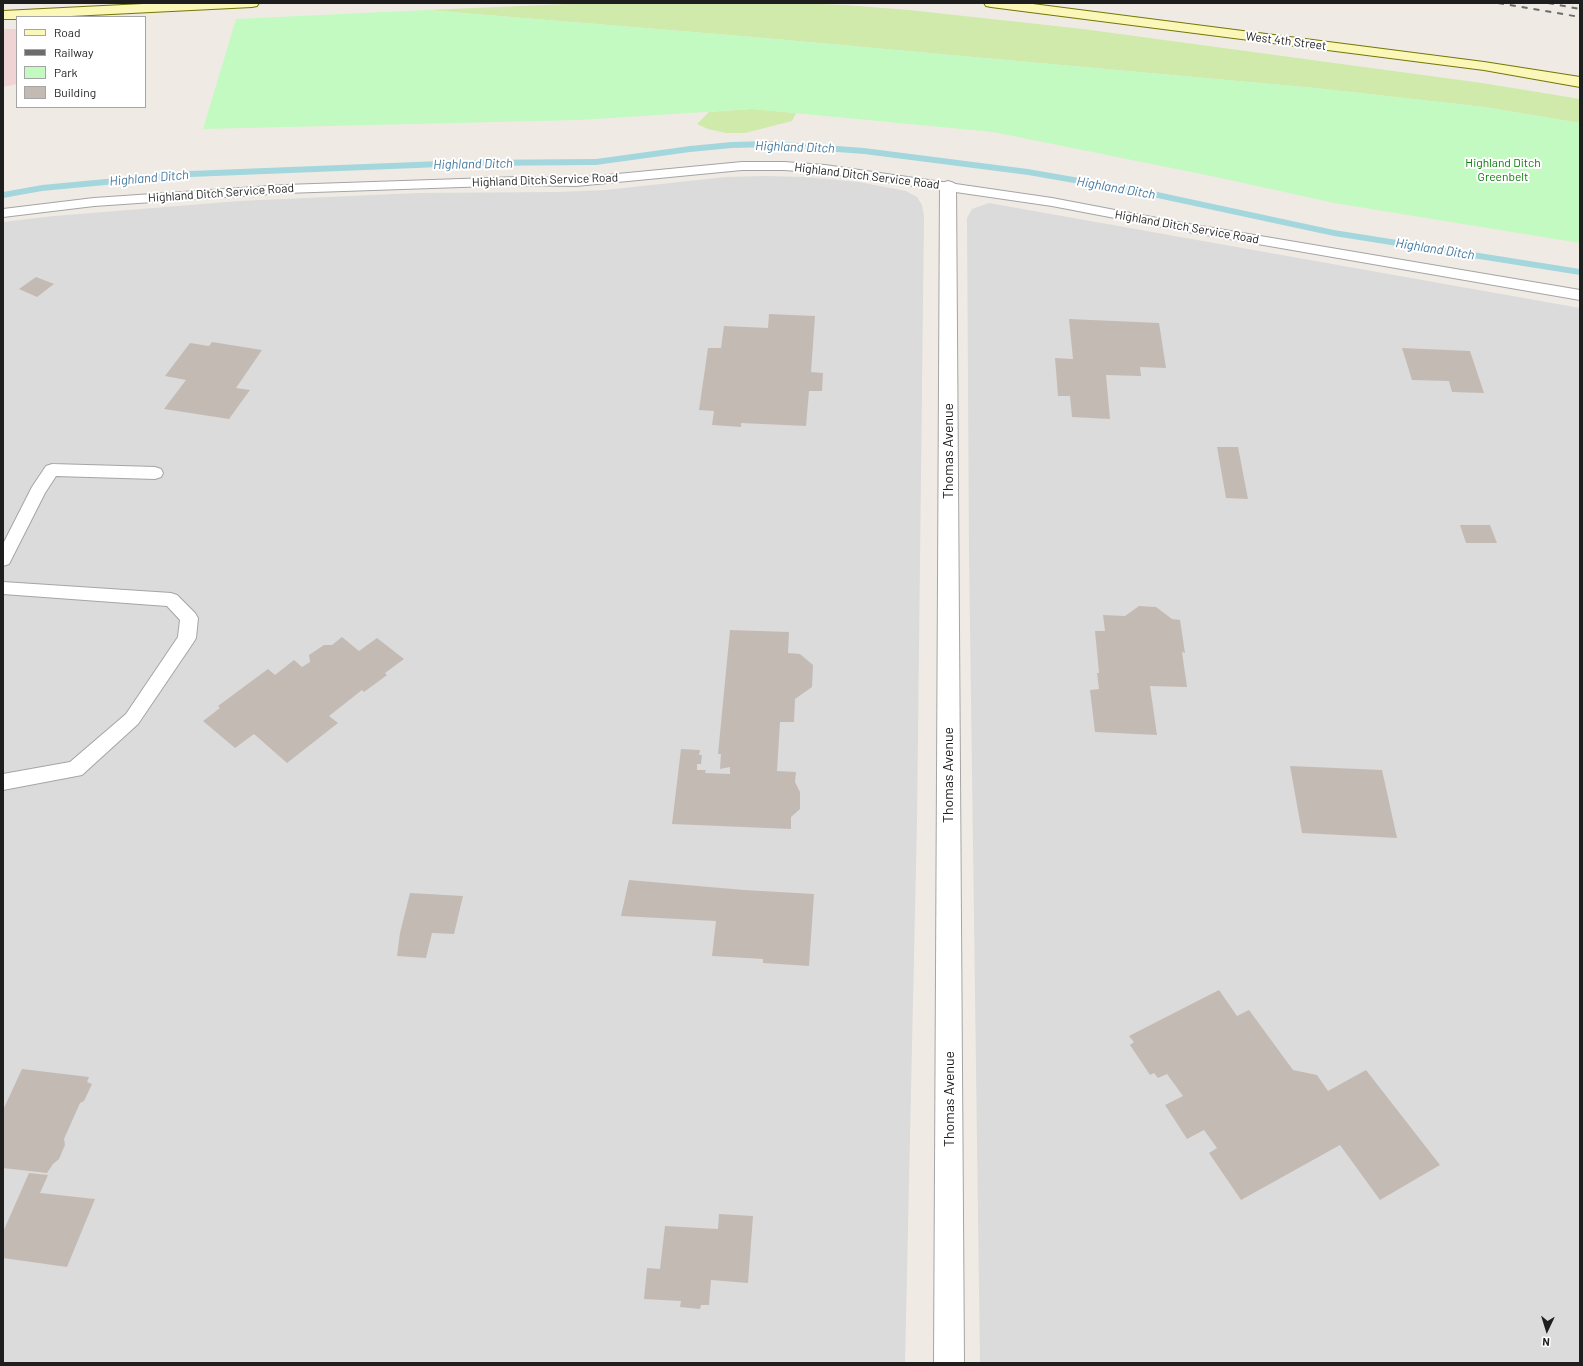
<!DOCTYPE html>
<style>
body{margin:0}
#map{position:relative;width:1583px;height:1366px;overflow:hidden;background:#efebe4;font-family:Barlow,sans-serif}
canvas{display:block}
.frame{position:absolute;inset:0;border:4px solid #1e1e1e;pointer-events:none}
.legend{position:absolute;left:16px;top:16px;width:130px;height:92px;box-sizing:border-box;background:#fff;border:1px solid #a5a5a5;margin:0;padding:5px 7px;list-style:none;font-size:12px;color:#1e1e1e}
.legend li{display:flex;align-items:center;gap:8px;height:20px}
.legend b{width:20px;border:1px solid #a5a5a5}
.north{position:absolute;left:1527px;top:1310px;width:40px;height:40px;-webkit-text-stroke:3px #fff;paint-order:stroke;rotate:184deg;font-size:11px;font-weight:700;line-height:16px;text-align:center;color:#1e1e1e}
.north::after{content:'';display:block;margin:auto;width:14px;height:18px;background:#1e1e1e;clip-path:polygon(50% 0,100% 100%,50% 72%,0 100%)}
</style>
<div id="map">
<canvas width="1583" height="1366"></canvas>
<div class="frame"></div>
<ul class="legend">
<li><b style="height:5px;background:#faf7b8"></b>Road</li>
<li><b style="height:5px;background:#6c6c6c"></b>Railway</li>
<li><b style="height:11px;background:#c2fac1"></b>Park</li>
<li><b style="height:11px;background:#c4bab4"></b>Building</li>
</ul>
<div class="north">N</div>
</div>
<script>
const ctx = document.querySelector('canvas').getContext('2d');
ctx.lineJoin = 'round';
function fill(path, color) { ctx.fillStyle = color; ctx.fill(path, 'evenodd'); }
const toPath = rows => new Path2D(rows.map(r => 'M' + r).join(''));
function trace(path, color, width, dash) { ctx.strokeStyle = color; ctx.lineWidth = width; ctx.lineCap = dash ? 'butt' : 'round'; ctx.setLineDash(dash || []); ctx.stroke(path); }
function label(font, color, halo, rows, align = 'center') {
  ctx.font = font + ' Barlow,sans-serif'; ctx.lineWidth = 4; ctx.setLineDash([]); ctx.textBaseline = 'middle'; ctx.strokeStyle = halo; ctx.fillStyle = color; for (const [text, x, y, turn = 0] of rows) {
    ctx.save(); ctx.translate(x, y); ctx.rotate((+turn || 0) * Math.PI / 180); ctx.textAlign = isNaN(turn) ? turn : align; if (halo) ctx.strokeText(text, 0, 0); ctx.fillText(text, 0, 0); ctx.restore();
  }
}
fill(toPath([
 [766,176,805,177,859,182,906,191,917,197,922,205,924,216,917,821,905,1363,3,1363,3,222,54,216,239,201,417,193,557,192,605,190,725,177],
 [989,203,1580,308,1580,1363,980,1363,969,552,967,218,972,209]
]), '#dcdbdb');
fill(toPath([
 [3,29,17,29,17,84,3,87]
]), '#f0d3d5');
fill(toPath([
 [592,3,795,3,845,5,909,10,1083,29,1482,83,1580,99,1580,123,1484,107,1315,88,753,37,427,10],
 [752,109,796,113,792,121,745,133,726,133,708,129,697,124,709,112]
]), '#cfeaaa');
fill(toPath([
 [427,10,753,37,1315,88,1484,107,1580,123,1580,243,1334,203,1216,177,993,132,752,109,579,120,203,129,236,19]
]), '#c2fac1');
fill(toPath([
 [770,141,864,148,1028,169,1148,190,1334,230,1580,269,1580,275,1334,236,1148,196,1028,175,864,154,770,147,732,148,690,152,596,165,466,166,190,177,42,191,3,198,3,192,42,185,190,171,466,160,596,159,690,146,732,142,770,141]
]), '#a4d6dd');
fill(toPath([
 [36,277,54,284,37,297,19,289],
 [769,314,815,316,811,372,823,373,822,391,809,391,806,426,741,423,741,427,712,425,714,411,699,410,708,348,721,348,724,326,768,328],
 [1069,319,1159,323,1166,368,1140,367,1141,376,1106,375,1110,419,1072,417,1070,396,1058,396,1055,358,1073,359],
 [212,342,262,350,236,388,250,390,229,419,164,409,186,380,165,376,190,343,209,346],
 [1402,348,1470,351,1484,393,1452,392,1449,381,1412,380],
 [1217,447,1238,447,1248,499,1226,498],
 [1460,525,1490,525,1497,543,1466,543],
 [1139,606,1156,607,1172,619,1180,620,1185,653,1182,652,1187,687,1150,686,1157,735,1095,732,1090,690,1099,689,1097,673,1099,673,1095,631,1105,631,1103,615,1125,616],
 [730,630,789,632,788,653,800,654,813,665,812,687,795,699,794,722,780,722,777,771,796,772,795,782,800,792,800,809,791,817,791,829,672,824,681,749,700,750,699,755,702,755,701,764,697,764,697,770,706,770,705,773,730,774,730,767,720,769,721,754,718,754],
 [342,637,359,651,377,638,404,659,385,673,387,675,364,692,362,690,329,716,338,723,287,763,254,734,235,748,203,721,220,708,218,706,268,669,275,675,294,660,302,667,310,662,309,655,324,645,332,645],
 [1290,766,1382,770,1397,838,1302,833],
 [629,880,744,890,814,894,809,966,763,963,763,959,712,956,716,921,621,916],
 [410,893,463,896,454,934,432,933,426,958,397,956,400,933],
 [1219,990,1237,1016,1249,1010,1293,1070,1317,1075,1328,1091,1366,1070,1440,1165,1380,1200,1340,1145,1241,1200,1209,1153,1217,1148,1204,1130,1187,1139,1165,1105,1183,1096,1167,1074,1158,1078,1154,1073,1150,1075,1130,1045,1134,1042,1129,1036],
 [22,1069,89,1077,87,1082,92,1084,84,1101,80,1103,64,1139,65,1145,59,1159,53,1164,47,1173,3,1168,3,1110],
 [29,1173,48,1175,40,1193,95,1199,67,1267,3,1258,3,1232],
 [719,1214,753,1216,748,1283,711,1280,709,1305,701,1305,700,1309,680,1307,681,1301,644,1299,647,1268,660,1269,665,1226,718,1229]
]), '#c4bab4');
const lane = toPath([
 [742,162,784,162,825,165,1052,198,1183,223,1580,290,1580,300,1183,231,1052,206,825,173,784,170,742,170,576,186,520,185,285,193,94,206,3,217,3,209,94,198,285,185,520,177,576,178,742,162],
 [52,464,155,467,161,469,163,473,161,477,155,479,56,476,45,493,9,564,3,566,3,544,32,487,46,466,52,464],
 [3,582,171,593,177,595,195,613,198,618,196,638,193,643,138,724,82,775,3,790,3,774,70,762,126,714,178,637,180,620,167,606,3,594,3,582]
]);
const street = toPath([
 [948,181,954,183,956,186,964,1363,934,1363,940,186,942,183,948,181]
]);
const secondary = toPath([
 [163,3,259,3,257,6,252,7,51,17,17,17,17,19,3,19,3,11,163,3],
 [984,3,1025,3,1484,62,1580,77,1580,87,1484,70,991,7,986,6,984,3]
]);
trace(lane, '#a5a5a5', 2);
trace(street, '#a5a5a5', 2);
trace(secondary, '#747704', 2);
fill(lane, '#fff');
fill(street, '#fff');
fill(secondary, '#faf7b8');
trace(toPath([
 [1498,3,1580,17],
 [1548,3,1580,9]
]), '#6c6c6c', 2, [6, 6]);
label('12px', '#1e1e1e', '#fff', [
 ["West 4th Street",1286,41,7],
 ["Highland Ditch Service Road",867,176,7],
 ["Highland Ditch Service Road",545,180,-2],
 ["Highland Ditch Service Road",221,193,-4],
 ["Highland Ditch Service Road",1187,227,10]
]);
label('12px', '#0c7e0b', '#fff', [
 ["Highland Ditch",1503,163],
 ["Greenbelt",1503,177]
]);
label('italic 13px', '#44799f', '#fff', [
 ["Highland Ditch",795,147,2],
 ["Highland Ditch",473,164,-1],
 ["Highland Ditch",149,178,-5],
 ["Highland Ditch",1116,188,10],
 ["Highland Ditch",1435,249,9]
]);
label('14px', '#1e1e1e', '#fff', [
 ["Thomas Avenue",948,451,-90],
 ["Thomas Avenue",948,775,-90],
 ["Thomas Avenue",949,1099,-90]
]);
</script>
